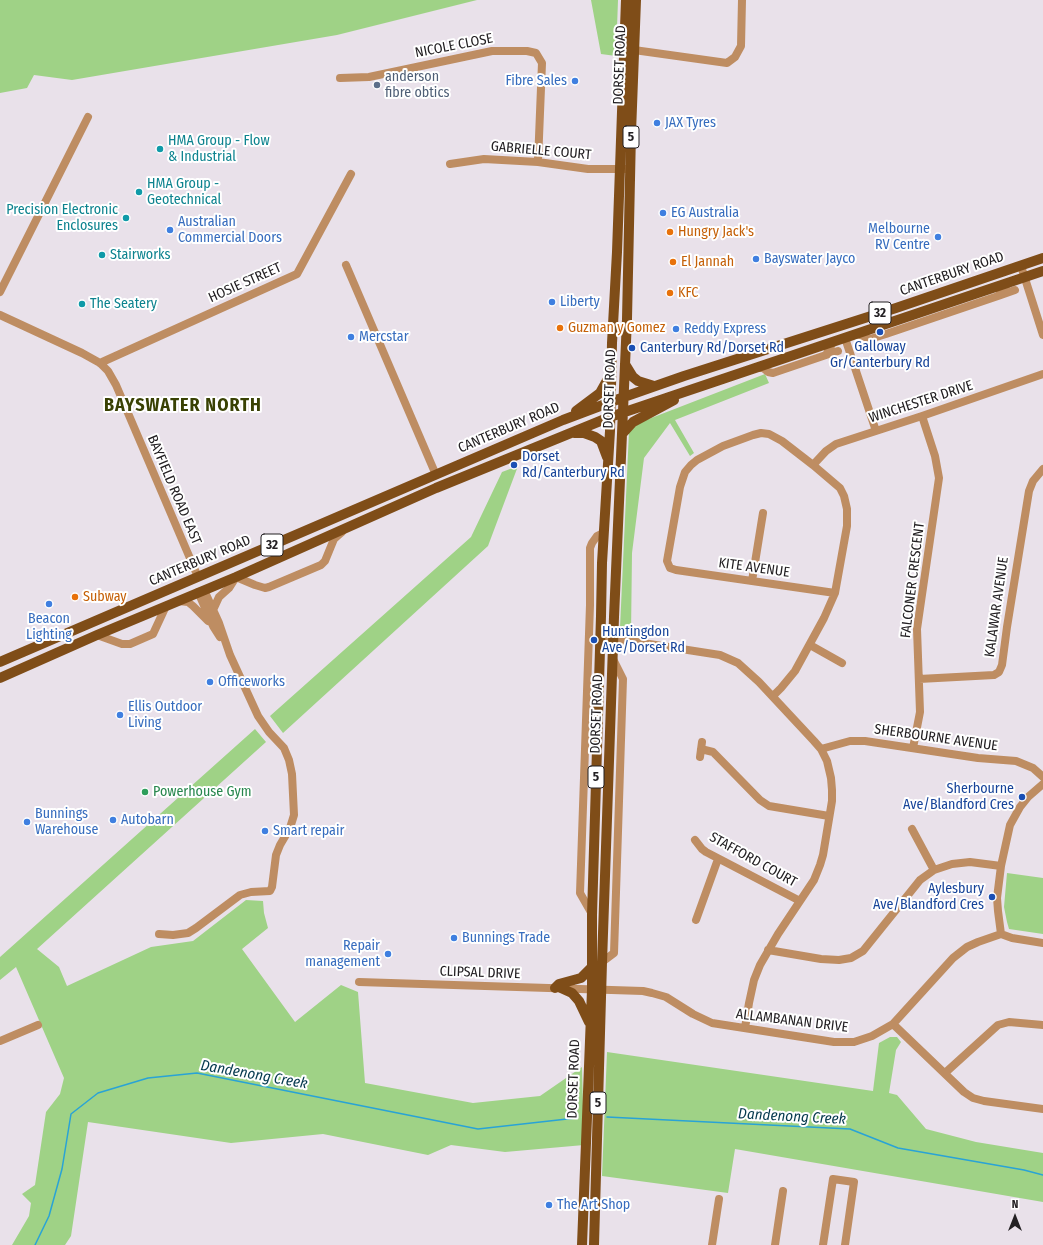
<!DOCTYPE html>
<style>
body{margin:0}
#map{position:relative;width:1043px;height:1245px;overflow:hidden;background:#e9e1ea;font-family:"Fira Sans Condensed",sans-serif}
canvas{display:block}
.north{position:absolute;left:995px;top:1197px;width:40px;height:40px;-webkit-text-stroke:3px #fff;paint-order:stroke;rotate:0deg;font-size:11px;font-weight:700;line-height:16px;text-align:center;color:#232023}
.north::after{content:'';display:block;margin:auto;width:14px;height:18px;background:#232023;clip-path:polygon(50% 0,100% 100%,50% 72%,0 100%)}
</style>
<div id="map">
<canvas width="1043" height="1245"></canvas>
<div class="north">N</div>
</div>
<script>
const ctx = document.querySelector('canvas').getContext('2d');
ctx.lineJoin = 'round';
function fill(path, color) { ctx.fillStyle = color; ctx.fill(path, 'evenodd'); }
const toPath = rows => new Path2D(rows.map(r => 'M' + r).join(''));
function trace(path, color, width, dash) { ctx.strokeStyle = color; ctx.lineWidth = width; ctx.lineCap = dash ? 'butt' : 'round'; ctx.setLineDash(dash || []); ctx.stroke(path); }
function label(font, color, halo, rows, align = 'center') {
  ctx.font = font + ' "Fira Sans Condensed",sans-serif'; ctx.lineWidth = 4; ctx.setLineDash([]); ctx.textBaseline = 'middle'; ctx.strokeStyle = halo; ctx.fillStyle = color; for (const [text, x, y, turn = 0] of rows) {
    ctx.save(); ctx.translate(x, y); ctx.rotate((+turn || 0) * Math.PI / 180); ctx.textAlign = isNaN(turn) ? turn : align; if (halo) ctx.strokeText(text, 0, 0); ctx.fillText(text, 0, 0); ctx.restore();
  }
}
fill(toPath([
 [0,0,477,0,337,35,72,80,34,75,27,88,0,93],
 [591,0,618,0,616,56,601,54],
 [765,374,769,383,675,420,694,453,690,456,670,423,644,458,632,553,631,634,623,634,620,628,629,431,641,422],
 [518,466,488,546,283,733,270,716,471,537,502,472],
 [255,729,266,742,37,949,59,967,67,986,151,947,193,941,246,900,263,901,264,913,268,928,242,949,295,1022,341,985,358,992,365,1083,473,1103,540,1096,582,1067,584,1145,505,1152,451,1145,428,1155,323,1134,231,1143,88,1122,71,1236,65,1245,12,1245,29,1216,31,1203,22,1194,35,1185,46,1112,60,1094,64,1078,16,967,0,980,0,957],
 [1007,873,1043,878,1043,934,1009,929,1007,922,1004,907],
 [890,1037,897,1037,901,1042,896,1050,889,1093,897,1095,926,1129,976,1142,1043,1153,1043,1202,735,1149,728,1193,602,1176,607,1052,873,1091,879,1043]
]), '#9fd286');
trace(toPath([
 [607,1117,850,1129,898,1148,1024,1170,1043,1175],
 [35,1245,49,1216,62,1169,71,1114,98,1093,148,1078,197,1073,478,1129,576,1118]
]), '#29a3d6', 1.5);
trace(toPath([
 [634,50,727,63,735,57,741,46,742,0],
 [340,78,369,77,492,51,527,51,536,53,542,63,538,162],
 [450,164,484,159,538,162,588,169,625,169],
 [346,265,436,475],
 [1021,266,1043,335],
 [0,292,88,117],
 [998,296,1015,290],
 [0,315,82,353,100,363,108,371,116,385,198,577],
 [858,334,870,339,886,334,998,296,1008,283],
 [845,338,876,431],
 [826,355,838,351],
 [100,363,297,274,351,174],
 [758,368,763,368,768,372,773,373,826,355,833,342],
 [813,465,826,451,836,444,922,416,1043,374],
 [752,581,763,513],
 [198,592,213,626,220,637],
 [179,601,188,602,193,606,208,621],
 [213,610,219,597,229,588,236,577,255,585,265,588,269,587,321,565,325,561,334,539,342,532],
 [97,635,122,644,130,644,153,634,166,606],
 [600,639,630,641,720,655,738,663,759,682,814,741,821,749,827,761,831,778,832,790,832,801,823,855,820,865,814,880,778,934,760,965,754,980,749,1003,745,1028],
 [810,645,842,663],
 [919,679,994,675,999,672,1002,665,1007,627,1029,491,1033,481,1043,469],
 [773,696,781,688,795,671,824,618,835,593,847,526,847,509,844,496,840,488,813,465,782,441,769,434,761,433,753,435,723,446,697,460,691,465,685,472,680,487,667,561,670,568,676,570,835,593],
 [913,748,920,712,917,629,939,478,935,456,922,416],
 [701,749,713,752,760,800,769,806,829,816],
 [821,749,850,741,865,741,978,758,1016,761,1033,768,1043,777],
 [700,757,702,742],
 [912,829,934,870],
 [695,840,702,849,706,852,800,901],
 [592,914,580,893,590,605,590,548,592,543,597,536,603,533],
 [696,920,718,859],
 [159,934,173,935,188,933,196,928,240,895,251,892,270,891,272,887,276,855,280,845,290,828,294,815,292,774,289,760,284,748,269,732,258,716,230,655,219,623,204,590],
 [1001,934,998,911,997,898,1001,866,1010,825,1020,807,1028,797,1043,784],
 [768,950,821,959,839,960,851,958,863,951,920,880,934,870,952,864,970,862,1001,866],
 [602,962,614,953,623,679,613,659],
 [359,982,643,991,652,993,666,997,693,1014,712,1023,834,1042,854,1042,872,1036,893,1024,953,958,967,947,978,942,1001,934,1012,938,1043,943],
 [893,1024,964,1092,973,1098,984,1101,1043,1109],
 [0,1041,38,1025],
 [945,1073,998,1025,1009,1022,1043,1025],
 [712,1245,719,1199],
 [775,1245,783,1191],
 [823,1245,833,1179,854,1182,845,1245]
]), '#be8d62', 8);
trace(toPath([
 [625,364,633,377,638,381,654,386],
 [576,411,600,393,609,377],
 [574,433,584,433,595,437,601,441,607,457],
 [623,433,633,422,674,400],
 [0,662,563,420,624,397,684,376,896,308,1043,258],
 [0,678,97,635,236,577,436,488,610,417,1043,271],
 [555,988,559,984,581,978,591,968],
 [561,988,572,993,579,1001,589,1022],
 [582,1245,592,990,592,915,601,616,602,563,610,431,612,343,617,252,626,0],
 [594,1245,602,962,614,617,627,319,631,133,636,0]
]), '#7f4d18', 10);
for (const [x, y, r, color] of [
 [575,81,4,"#3f7fe0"],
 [377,85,4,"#5c6f8a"],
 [657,123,4,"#3f7fe0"],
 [160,149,4,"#0f9aa8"],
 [139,192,4,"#0f9aa8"],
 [663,213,4,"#3f7fe0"],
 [126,218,4,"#0f9aa8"],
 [170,230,4,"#3f7fe0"],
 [670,232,4,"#e8710a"],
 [938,237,4,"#3f7fe0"],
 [102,255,4,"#0f9aa8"],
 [756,259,4,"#3f7fe0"],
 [673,262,4,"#e8710a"],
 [670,293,4,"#e8710a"],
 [552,302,4,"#3f7fe0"],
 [82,304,4,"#0f9aa8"],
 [560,328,4,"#e8710a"],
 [676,329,4,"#3f7fe0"],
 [880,332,4,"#1a4fb4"],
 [351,337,4,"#3f7fe0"],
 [632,348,4,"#1a4fb4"],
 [514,465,4,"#1a4fb4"],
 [75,597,4,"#e8710a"],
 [49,604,4,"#3f7fe0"],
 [594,640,4,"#1a4fb4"],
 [210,682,4,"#3f7fe0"],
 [120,715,4,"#3f7fe0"],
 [145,792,4,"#2e9e5b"],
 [1022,797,4,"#1a4fb4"],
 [113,820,4,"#3f7fe0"],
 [27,822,4,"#3f7fe0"],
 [265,831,4,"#3f7fe0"],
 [992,897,4,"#1a4fb4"],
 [454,938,4,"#3f7fe0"],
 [388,954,4,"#3f7fe0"],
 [549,1205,4,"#3f7fe0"]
]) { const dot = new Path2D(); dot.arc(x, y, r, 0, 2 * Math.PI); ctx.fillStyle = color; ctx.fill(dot); trace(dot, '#fff', 1.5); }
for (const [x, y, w] of [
 [631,137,16],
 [880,313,22],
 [272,545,22],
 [596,777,16],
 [598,1103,16]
]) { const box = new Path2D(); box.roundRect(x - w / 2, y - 11, w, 22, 3); ctx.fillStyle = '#fff'; ctx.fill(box); trace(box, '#232023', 1); }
label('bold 13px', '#232023', null, [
 ["5",631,137],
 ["32",880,313],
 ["32",272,545],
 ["5",596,777],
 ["5",598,1103]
]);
label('14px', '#232023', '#fff', [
 ["NICOLE CLOSE",454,46,-11],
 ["DORSET ROAD",620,65,-88],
 ["GABRIELLE COURT",541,151,5],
 ["CANTERBURY ROAD",952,274,-19],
 ["HOSIE STREET",245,283,-24],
 ["DORSET ROAD",610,389,-88],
 ["WINCHESTER DRIVE",921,402,-18],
 ["CANTERBURY ROAD",509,428,-23],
 ["BAYFIELD ROAD EAST",174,490,67],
 ["CANTERBURY ROAD",200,561,-23],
 ["KITE AVENUE",754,568,8],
 ["FALCONER CRESCENT",913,580,-83],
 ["KALAWAR AVENUE",997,607,-82],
 ["DORSET ROAD",597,714,-88],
 ["SHERBOURNE AVENUE",936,738,8],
 ["STAFFORD COURT",753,860,29],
 ["CLIPSAL DRIVE",480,973,2],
 ["ALLAMBANAN DRIVE",792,1021,7],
 ["DORSET ROAD",574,1079,-88]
]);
label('14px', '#4e5e75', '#fff', [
 ["anderson",385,77],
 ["fibre obtics",385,93]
], 'left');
label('14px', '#366cbe', '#fff', [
 ["Fibre Sales",567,81,"right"],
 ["JAX Tyres",665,123],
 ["EG Australia",671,213],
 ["Australian",178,222],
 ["Commercial Doors",178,238],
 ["Melbourne",930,229,"right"],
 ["RV Centre",930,245,"right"],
 ["Bayswater Jayco",764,259],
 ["Liberty",560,302],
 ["Reddy Express",684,329],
 ["Mercstar",359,337],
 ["Beacon",49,619,"center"],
 ["Lighting",49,635,"center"],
 ["Officeworks",218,682],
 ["Ellis Outdoor",128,707],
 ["Living",128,723],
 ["Bunnings",35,814],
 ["Warehouse",35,830],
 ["Autobarn",121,820],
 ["Smart repair",273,831],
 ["Bunnings Trade",462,938],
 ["Repair",380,946,"right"],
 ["management",380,962,"right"],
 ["The Art Shop",557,1205]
], 'left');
label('14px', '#0d838f', '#fff', [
 ["HMA Group - Flow",168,141],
 ["& Industrial",168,157],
 ["HMA Group -",147,184],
 ["Geotechnical",147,200],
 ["Precision Electronic",118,210,"right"],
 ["Enclosures",118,226,"right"],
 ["Stairworks",110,255],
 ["The Seatery",90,304]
], 'left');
label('14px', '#c56008', '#fff', [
 ["Hungry Jack's",678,232],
 ["El Jannah",681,262],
 ["KFC",678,293],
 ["Guzman y Gomez",568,328],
 ["Subway",83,597]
], 'left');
label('14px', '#164399', '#fff', [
 ["Galloway",880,347,"center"],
 ["Gr/Canterbury Rd",880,363,"center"],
 ["Canterbury Rd/Dorset Rd",640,348],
 ["Dorset",522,457],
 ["Rd/Canterbury Rd",522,473],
 ["Huntingdon",602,632],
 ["Ave/Dorset Rd",602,648],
 ["Sherbourne",1014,789,"right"],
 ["Ave/Blandford Cres",1014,805,"right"],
 ["Aylesbury",984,889,"right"],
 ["Ave/Blandford Cres",984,905,"right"]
], 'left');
label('14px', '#27864d', '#fff', [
 ["Powerhouse Gym",153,792]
], 'left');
label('italic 15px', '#05394e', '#fff', [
 ["Dandenong Creek",254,1075,10],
 ["Dandenong Creek",792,1117,3]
]);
ctx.letterSpacing = '1px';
label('bold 18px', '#394104', '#fff', [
 ["BAYSWATER NORTH",183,406]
]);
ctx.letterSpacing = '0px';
</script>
